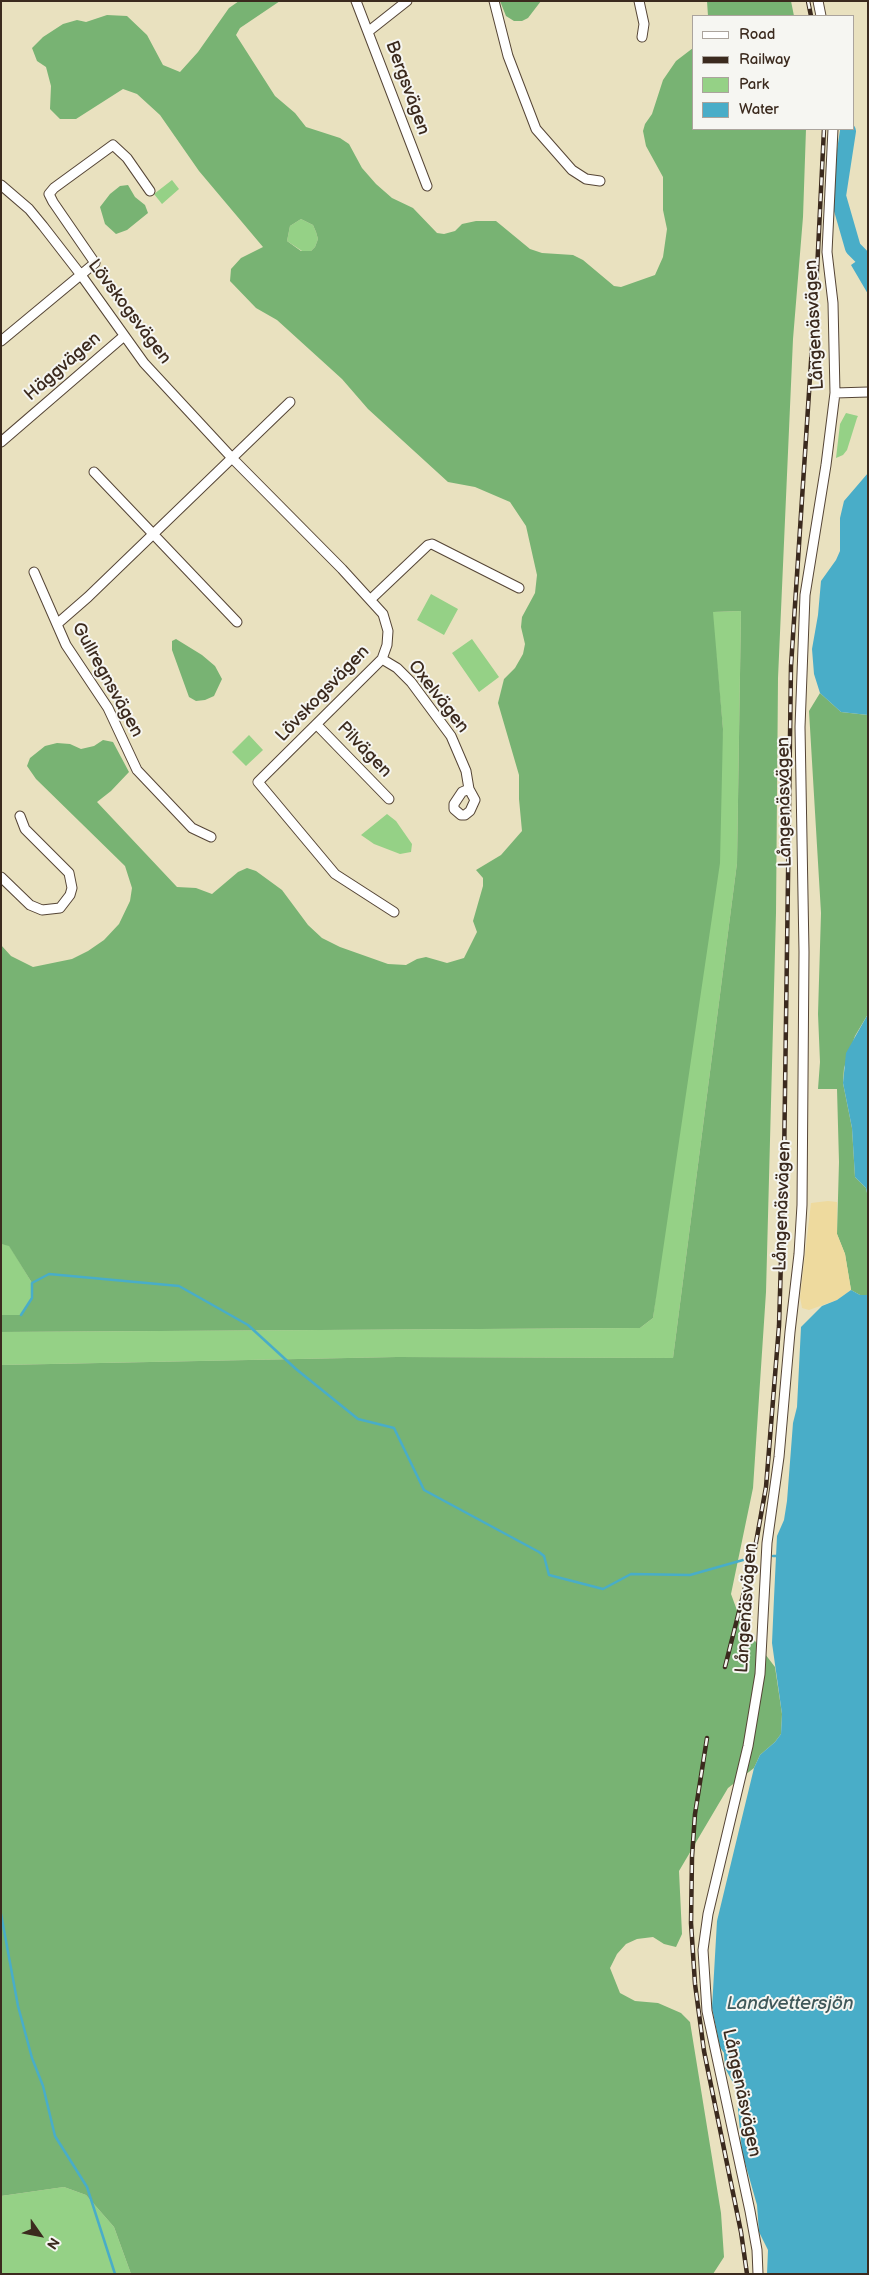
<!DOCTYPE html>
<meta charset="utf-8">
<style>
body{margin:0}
#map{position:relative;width:869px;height:2275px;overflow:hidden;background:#e9e1bf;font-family:"Balsamiq Sans",sans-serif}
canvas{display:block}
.frame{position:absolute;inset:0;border:2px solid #3b2a1e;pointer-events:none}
.legend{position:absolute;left:692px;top:15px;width:162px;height:115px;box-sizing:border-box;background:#f6f6f2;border:1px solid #aba49d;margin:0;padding:6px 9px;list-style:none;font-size:15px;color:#3b2a1e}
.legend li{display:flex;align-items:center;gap:10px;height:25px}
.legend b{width:25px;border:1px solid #aba49d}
.north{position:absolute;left:15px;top:2210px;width:50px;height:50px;-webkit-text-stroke:4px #f6f6f2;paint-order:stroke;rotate:123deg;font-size:14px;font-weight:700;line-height:20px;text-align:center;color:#3b2a1e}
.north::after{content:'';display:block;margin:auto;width:18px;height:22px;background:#3b2a1e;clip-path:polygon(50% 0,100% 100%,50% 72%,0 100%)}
</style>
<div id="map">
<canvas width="869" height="2275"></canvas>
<div class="frame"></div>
<ul class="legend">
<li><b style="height:6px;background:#fff"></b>Road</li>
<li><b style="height:6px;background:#3b2a1e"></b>Railway</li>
<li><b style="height:14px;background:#95d186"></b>Park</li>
<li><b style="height:14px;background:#49adc8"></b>Water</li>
</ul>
<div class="north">N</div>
</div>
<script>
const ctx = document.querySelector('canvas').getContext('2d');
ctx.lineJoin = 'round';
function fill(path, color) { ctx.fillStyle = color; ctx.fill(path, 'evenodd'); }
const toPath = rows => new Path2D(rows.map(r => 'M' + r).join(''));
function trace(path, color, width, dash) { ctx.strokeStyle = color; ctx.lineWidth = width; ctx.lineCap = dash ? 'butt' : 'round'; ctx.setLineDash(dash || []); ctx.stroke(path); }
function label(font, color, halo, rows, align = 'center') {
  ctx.font = font + ' "Balsamiq Sans",sans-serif'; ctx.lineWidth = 4; ctx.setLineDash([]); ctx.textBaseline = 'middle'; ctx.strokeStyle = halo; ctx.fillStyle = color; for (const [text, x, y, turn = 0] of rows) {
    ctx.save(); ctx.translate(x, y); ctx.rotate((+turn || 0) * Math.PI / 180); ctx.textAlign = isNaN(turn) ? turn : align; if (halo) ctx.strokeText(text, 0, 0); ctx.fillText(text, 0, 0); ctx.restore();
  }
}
fill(toPath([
 [172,180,179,189,162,204,154,194],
 [301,219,313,225,316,232,318,239,315,247,311,251,302,251,287,241,290,226],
 [846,413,858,416,857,418,847,450,843,455,836,458,840,424],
 [431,594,458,609,444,635,417,620],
 [741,611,737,863,673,1358,397,1357,1,1365,1,1332,640,1328,653,1318,723,729,712,612],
 [472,639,499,677,479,692,452,653],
 [249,735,263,750,246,766,232,752],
 [387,814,396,821,412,844,411,852,400,854,374,844,361,835],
 [1,1244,9,1245,32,1283,32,1298,21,1315,1,1315],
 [64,2187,86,2195,114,2227,131,2274,1,2274,1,2196]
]), '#95d186');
fill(toPath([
 [239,1,280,1,240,28,236,35,275,96,295,113,306,127,340,138,349,144,362,168,376,184,392,198,413,208,437,233,444,234,455,231,462,224,476,221,496,221,530,249,542,253,573,255,583,260,614,286,621,287,655,275,663,257,667,229,663,210,663,177,646,146,643,131,645,124,652,114,663,80,676,61,693,48,693,129,806,129,803,217,793,339,778,678,776,913,766,1292,753,1488,731,1594,742,1624,775,1667,782,1714,781,1734,775,1742,760,1755,754,1768,728,1788,679,1871,682,1934,676,1947,664,1944,653,1937,637,1939,626,1944,617,1954,610,1968,620,1993,635,2001,658,2003,681,2013,690,2022,721,2213,724,2257,713,2274,131,2274,114,2227,86,2195,64,2187,1,2196,1,1365,397,1357,673,1358,737,863,741,611,713,612,723,729,720,863,653,1318,640,1328,1,1332,1,1315,21,1315,32,1298,32,1283,9,1246,1,1244,1,945,11,956,33,967,72,959,88,951,104,940,119,924,130,901,132,888,125,866,36,779,27,766,30,758,45,746,57,743,70,744,81,749,94,746,103,740,113,742,129,772,111,791,97,802,177,887,196,888,212,894,238,872,247,868,256,871,282,890,308,925,322,938,340,947,388,964,406,965,417,959,426,957,447,963,464,958,477,932,473,921,483,886,483,878,476,870,501,855,522,831,519,799,519,775,498,703,504,679,515,668,523,654,525,644,521,627,522,617,535,593,537,575,526,526,510,502,475,487,448,482,368,409,342,379,277,320,256,308,230,281,231,269,241,258,263,247,199,171,160,115,137,94,123,89,76,119,60,119,50,109,51,86,46,67,37,61,32,48,43,37,63,24,77,20,86,22,107,15,127,16,147,35,163,65,180,72,198,52,229,8],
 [301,219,313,225,316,232,318,239,315,247,311,251,301,251,287,241,290,226],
 [500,1,541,1,528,18,522,21,514,21,506,16],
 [707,1,791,1,794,16,708,16],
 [128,185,135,197,145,205,148,213,127,230,116,234,105,224,100,207,110,194,120,186],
 [176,639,202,655,215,666,222,679,214,696,205,700,196,701,189,697,172,650,172,641],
 [820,693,841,712,868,715,868,1014,855,1036,844,1068,843,1083,852,1128,855,1177,866,1188,868,1198,868,1295,860,1295,851,1290,845,1254,837,1234,839,1162,837,1089,818,1089,820,1062,818,1014,821,913,809,711]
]), '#78b373');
fill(toPath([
 [828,1201,837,1202,837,1234,845,1254,851,1290,837,1300,809,1310,802,1308,800,1297,811,1203]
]), '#eeda9e');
fill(toPath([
 [868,253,868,294,851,265],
 [868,473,868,715,841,712,820,693,814,674,812,649,818,615,821,581,836,560,840,551,840,518,844,501],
 [868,1014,868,1198,866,1188,855,1177,852,1128,843,1083,846,1053],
 [851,1290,860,1295,868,1295,868,2274,767,2274,768,2250,759,2232,757,2205,742,2152,736,2088,725,2068,724,2053,720,2047,712,2008,717,1921,754,1768,760,1755,775,1742,781,1734,782,1714,772,1643,774,1598,777,1536,784,1520,787,1501,793,1423,797,1407,801,1327,822,1306,837,1300]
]), '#49adc8');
trace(toPath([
 [21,1315,32,1298,32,1283,49,1274,179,1286,248,1325,296,1369,358,1419,394,1428,424,1490,539,1552,544,1556,549,1575,603,1589,631,1574,690,1575,743,1560],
 [773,1556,776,1556],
 [1,1914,18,2006,32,2058,43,2086,55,2136,87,2187,115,2274]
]), '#49adc8', 2.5);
trace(toPath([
 [848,131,838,196,853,248,868,263]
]), '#49adc8', 16);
const minor = toPath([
 [356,1,427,186],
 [494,1,508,56,536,129,572,170,586,179,600,181],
 [639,1,644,24,642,37],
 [818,1,821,16],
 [369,31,407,1],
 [1,185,29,209,43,226,81,275,144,363,233,459,342,569,383,614,388,631,387,645,382,659,258,782,335,874,394,912],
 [1,341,95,263,53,202,49,194,54,188,113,145,127,158,150,191],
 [835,393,868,392],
 [1,442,124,336],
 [94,472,237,622],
 [34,572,66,645,108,708,137,770,192,828,211,837],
 [371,599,428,545,432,544,519,588],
 [57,624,88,597,290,402],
 [382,659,397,668,411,682,451,736,466,771,469,789,475,800,470,811,465,815,461,815,454,809,454,804,462,792,469,789],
 [317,725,389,799],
 [1,877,30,905,42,910,60,908,70,895,72,888,69,873,25,829,20,816],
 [758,2274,757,2250,750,2211,707,2011,703,1950,708,1914,748,1746,760,1674,767,1543,779,1457,790,1332,799,1254,802,1205,804,952,800,727,805,595,826,465,835,393,833,303,827,252,833,129]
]);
trace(minor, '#554536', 11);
trace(minor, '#fff', 9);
const rail = toPath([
 [808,1,811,16],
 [725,1667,755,1548,766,1487,779,1326,784,1162,791,666,817,271,824,129],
 [707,1738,695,1814,692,1857,691,1923,695,1984,704,2051,741,2232,747,2274]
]);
trace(rail, '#3b2a1e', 4.5);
trace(rail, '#f6f6f2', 2.5, [8]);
label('18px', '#3b2a1e', '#f6f6f2', [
 ["Bergsvägen",407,88,70],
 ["Lövskogsvägen",129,312,53],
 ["Långenäsvägen",815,325,-93],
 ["Häggvägen",63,367,-41],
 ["Gullregnsvägen",107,680,61],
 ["Lövskogsvägen",323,694,-46],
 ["Oxelvägen",438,697,52],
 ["Pilvägen",364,750,46],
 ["Långenäsvägen",785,802,-91],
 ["Långenäsvägen",783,1206,-88],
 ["Långenäsvägen",747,1608,-86],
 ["Långenäsvägen",741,2093,78]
]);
label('italic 19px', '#40585a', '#f6f6f2', [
 ["Landvettersjön",790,2004]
]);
</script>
